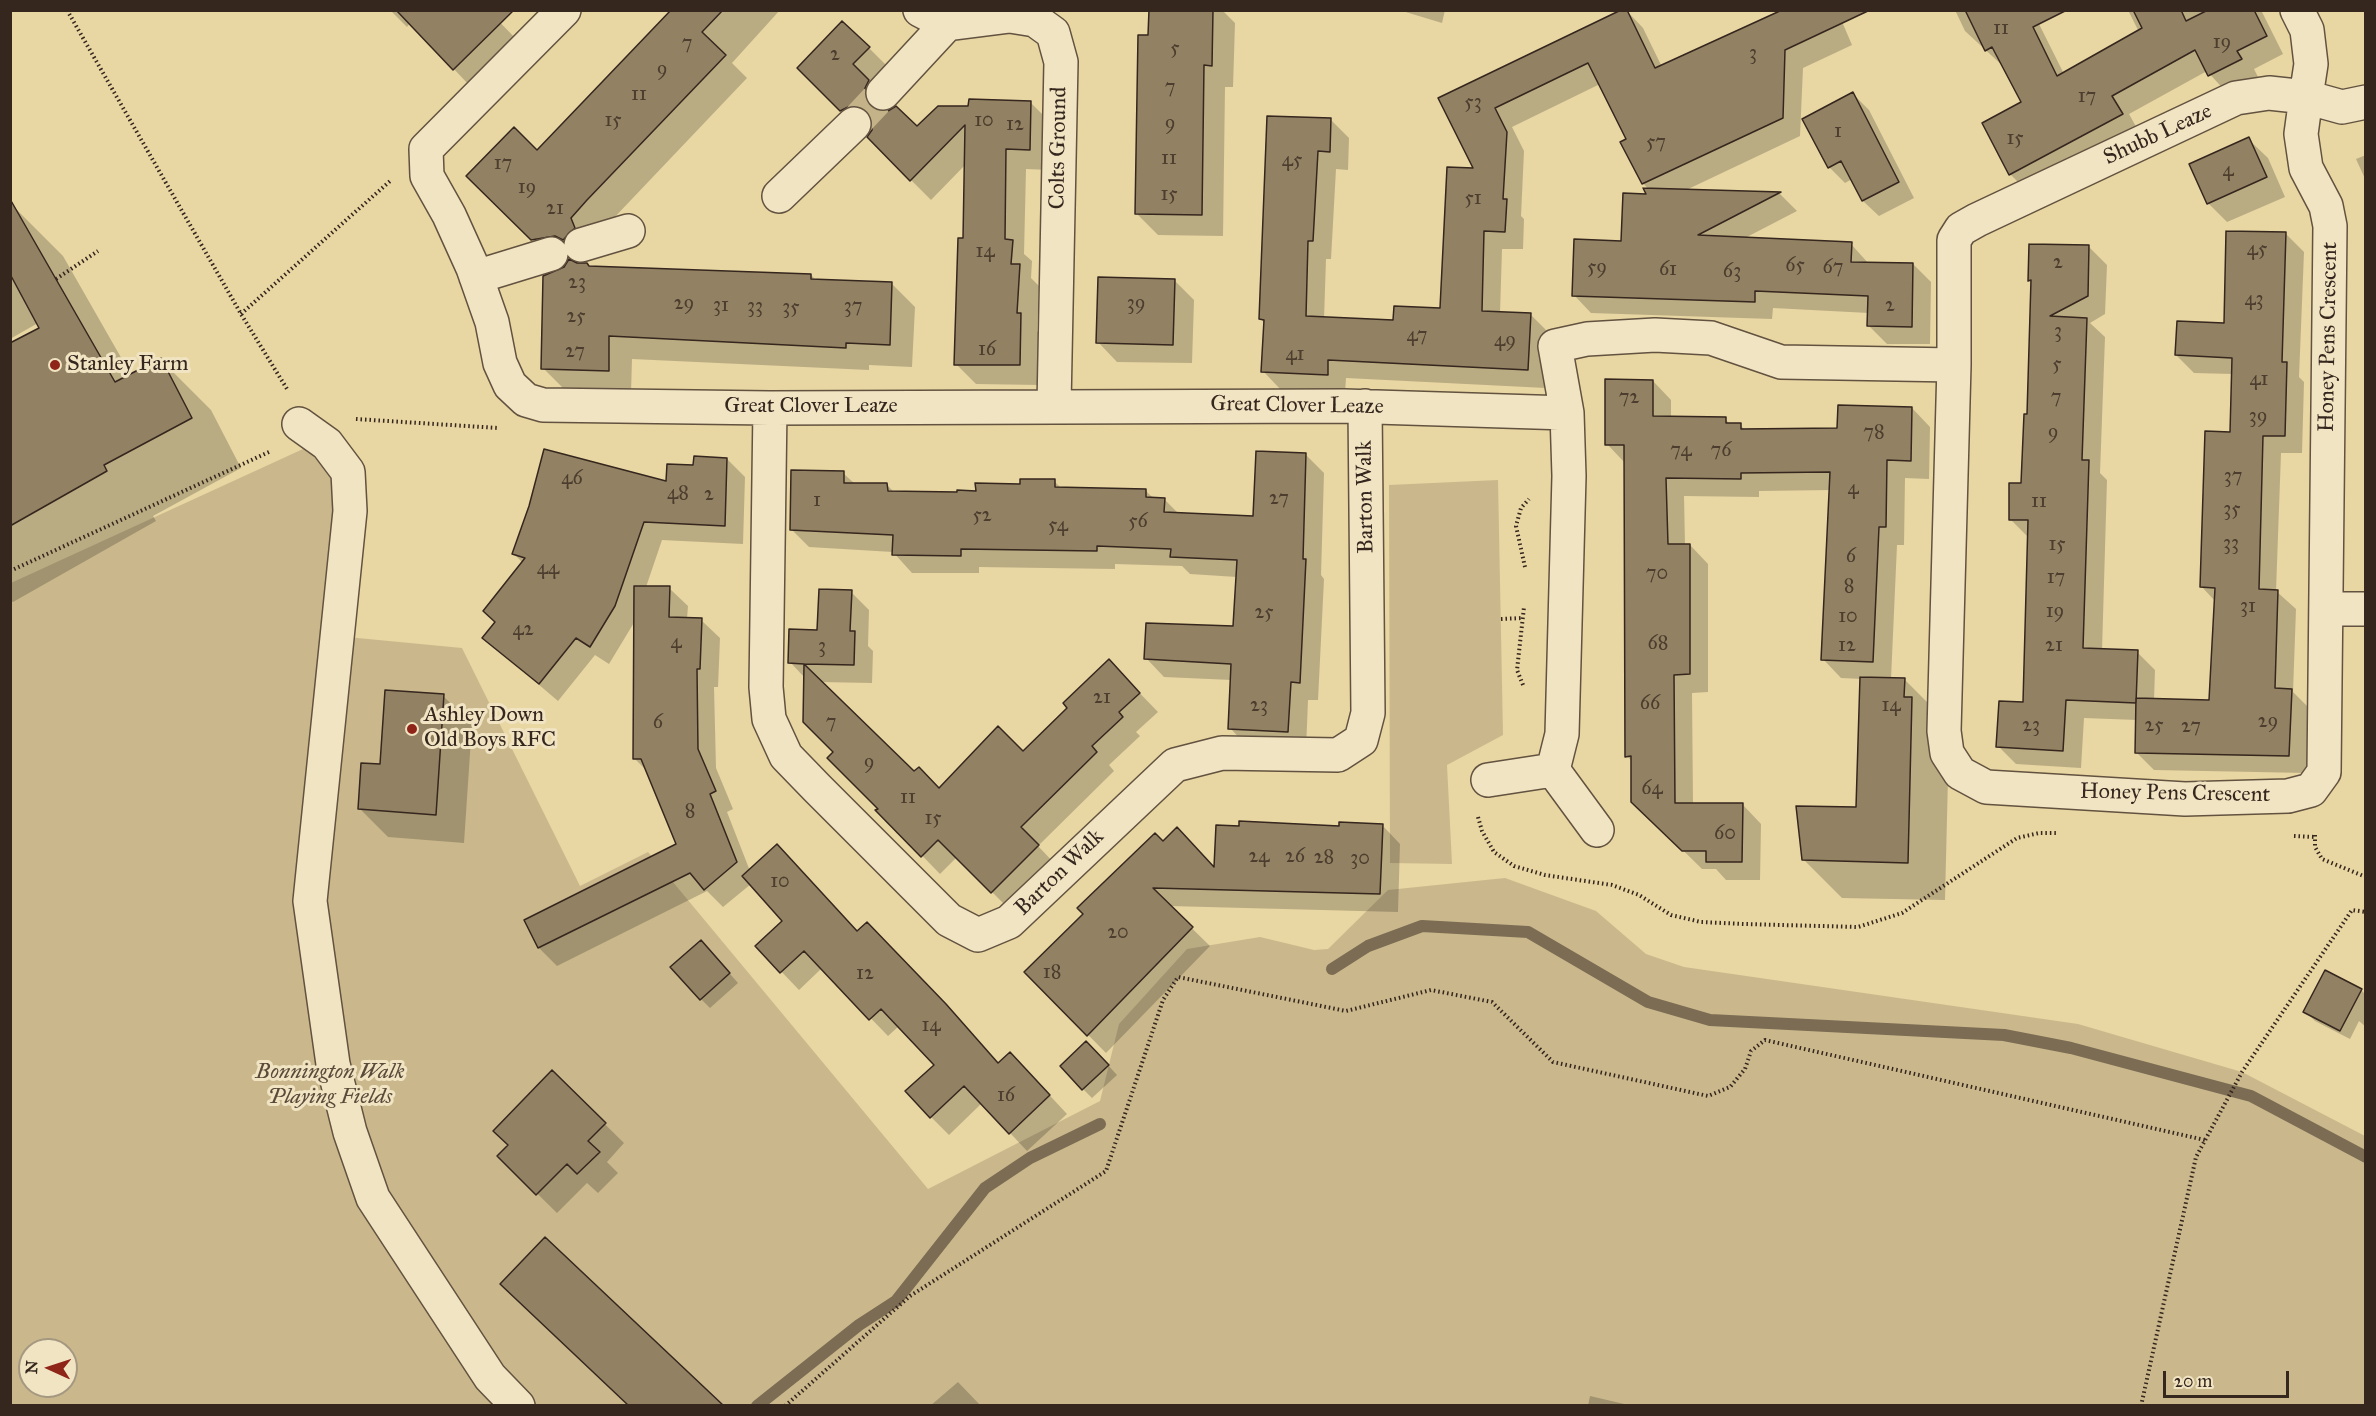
<!DOCTYPE html>
<style>
body{margin:0}
#map{position:relative;width:2376px;height:1416px;overflow:hidden;background:#e8d6a3;font-family:"IM FELL Great Primer",serif}
canvas{display:block}
.frame{position:absolute;inset:0;border:12px solid #35261e;pointer-events:none}
.north{position:absolute;left:18px;top:1338px;width:60px;height:60px;box-sizing:border-box;background:#f0e4c3;border:2px solid #a59881;border-radius:50%;rotate:273deg;font-size:16px;font-weight:700;line-height:24px;text-align:center;color:#35261e}
.north::after{content:'';display:block;margin:auto;width:21px;height:27px;background:#8f2418;clip-path:polygon(50% 0,100% 100%,50% 72%,0 100%)}
.scale{position:absolute;left:2163px;top:1371px;width:126px;height:27px;box-sizing:border-box;border:3px solid #35261e;border-top:0;padding-left:8px;font-size:18px;line-height:21px;white-space:nowrap;color:#35261e;-webkit-text-stroke:4px #f0e4c3;paint-order:stroke}
</style>
<div id="map">
<canvas width="2376" height="1416"></canvas>
<div class="frame"></div>
<div class="north">N</div>
<div class="scale">20 m</div>
</div>
<script>
const ctx = document.querySelector('canvas').getContext('2d');
ctx.lineJoin = 'round';
function fill(path, color) { ctx.fillStyle = color; ctx.fill(path, 'evenodd'); }
const toPath = rows => new Path2D(rows.map(r => 'M' + r).join(''));
function trace(path, color, width, dash) { ctx.strokeStyle = color; ctx.lineWidth = width; ctx.lineCap = dash ? 'butt' : 'round'; ctx.setLineDash(dash || []); ctx.stroke(path); }
function label(font, color, halo, rows, align = 'center') {
  ctx.font = font + ' "IM FELL Great Primer",serif'; ctx.lineWidth = 6; ctx.setLineDash([]); ctx.textBaseline = 'middle'; ctx.strokeStyle = halo; ctx.fillStyle = color; for (const [text, x, y, turn = 0] of rows) {
    ctx.save(); ctx.translate(x, y); ctx.rotate((+turn || 0) * Math.PI / 180); ctx.textAlign = isNaN(turn) ? turn : align; if (halo) ctx.strokeText(text, 0, 0); ctx.fillText(text, 0, 0); ctx.restore();
  }
}
fill(toPath([
 [327,438,359,526,347,637,462,648,580,886,648,852,928,1189,1100,1101,1119,1024,1187,949,1260,937,1314,950,1328,949,1388,890,1505,878,1596,911,1646,954,1684,967,2078,1024,2242,1072,2365,1136,2365,1405,11,1405,11,583],
 [30,1350,66,1350,66,1386,30,1386],
 [1498,480,1503,735,1447,765,1452,864,1390,863,1389,485]
]), '#cab88c');
fill(toPath([
 [390,10,488,10,518,41,471,87,410,23,407,27],
 [680,10,780,10,732,63,747,78,592,241,596,251,586,261,578,258,555,262,468,176,537,152],
 [1151,10,1222,10,1235,23,1233,87,1225,87,1223,236,1158,235,1136,213],
 [1399,10,1445,10,1442,23],
 [1626,10,1643,28,1662,67,1780,13,1779,10,1837,10,1852,45,1803,68,1800,136,1684,191,1780,194,1797,211,1743,239,1851,244,1869,264,1913,264,1931,282,1930,344,1887,344,1869,326,1869,313,1773,308,1772,319,1591,313,1574,295,1623,243,1649,195,1649,190,1643,183,1628,140,1600,84,1512,127,1524,151,1521,216,1524,219,1523,249,1502,249,1500,313,1530,314,1549,333,1546,388,1346,378,1345,393,1281,390,1263,371,1265,324,1261,319,1268,118,1331,120,1349,138,1348,170,1336,169,1331,259,1326,259,1324,319,1395,322,1441,310,1475,170,1440,99],
 [1955,10,2032,10,2064,74,2139,32,2128,10,2261,10,2283,54,2254,69,2258,77,2227,93,2207,71,2129,114,2139,132,2028,192,2010,174,2023,103,2004,67,1965,31],
 [869,48,889,68,889,101,885,113,917,128,970,108,1031,103,1051,123,1050,170,1026,169,1024,254,1032,261,1031,278,1039,286,1037,331,1040,335,1040,385,976,384,956,364,965,240,966,164,931,200,911,180,873,130,873,125,862,130,799,68],
 [1853,94,1869,110,1914,198,1879,216,1863,201,1852,179,1845,183,1829,167],
 [2248,139,2268,158,2285,197,2227,222,2208,203],
 [2366,155,2366,181,2356,159],
 [13,206,63,256,131,375,161,360,211,410,241,468,153,516,156,521,13,602,10,600,10,345,41,328,38,323,10,339,10,207],
 [2286,234,2304,252,2299,377,2304,382,2302,453,2281,453,2276,591,2296,609,2293,692,2309,708,2307,773,2154,770,2136,752,2137,720,2084,718,2081,768,2016,764,1998,746,2024,704,2029,538,2010,519,2023,485,2029,415,2033,284,2029,280,2089,247,2107,265,2105,314,2090,323,2105,337,2100,473,2107,480,2102,651,2137,652,2155,670,2154,700,2210,702,2215,601,2201,586,2232,434,2233,374,2194,373,2176,355,2226,325],
 [590,267,811,275,816,280,892,284,915,307,912,367,869,365,869,370,632,359,631,393,566,391,543,368],
 [1175,281,1194,300,1192,363,1117,362,1098,342],
 [1653,381,1671,400,1671,418,1725,419,1731,425,1740,425,1746,431,1839,429,1912,408,1930,427,1929,479,1905,478,1904,545,1897,545,1891,679,1904,679,1942,717,1949,736,1945,900,1842,898,1804,860,1857,809,1862,679,1841,678,1823,659,1831,490,1759,491,1759,497,1684,496,1685,545,1690,545,1708,564,1708,692,1692,693,1693,805,1743,805,1761,824,1760,880,1726,880,1716,869,1702,869,1633,801,1633,762,1627,756,1625,463,1607,444],
 [1306,455,1324,473,1321,575,1324,579,1318,700,1308,700,1306,750,1248,747,1230,728,1232,680,1164,677,1146,658,1235,628,1237,577,1190,574,1182,566,1115,564,1115,569,979,567,979,573,912,573,893,552,809,547,791,529,843,473,855,484,887,485,894,492,977,492,1054,481,1062,489,1146,491,1154,499,1164,499,1179,514,1254,517],
 [727,459,745,477,743,544,662,540,646,587,669,588,688,606,687,619,701,620,720,638,718,687,714,687,716,768,733,809,727,812,750,871,777,846,858,932,867,924,999,1064,1028,1072,1067,1114,1027,1151,982,1103,949,1135,931,1117,936,1065,899,1026,888,1036,822,968,799,990,757,946,784,921,751,884,723,907,707,891,557,966,539,948,526,921,678,844,648,772,634,758,635,621,609,664,595,655,558,701,484,638,496,623,523,563,513,553,667,483,695,466],
 [851,592,869,610,868,646,873,651,872,683,820,682,914,773,939,790,1023,753,1127,680,1158,712,1136,732,1140,736,1109,765,1114,771,1038,846,1056,865,1010,910,957,857,940,874,878,810,881,809,805,678,790,662],
 [443,696,472,724,464,843,388,837,359,808,381,766],
 [1382,825,1400,844,1398,912,1169,906,1210,946,1106,1053,1026,972,1163,843,1216,869,1341,827],
 [710,951,738,983,710,1008,701,999],
 [2366,989,2366,1027,2359,1021,2350,1039,2315,1021,2305,1011,2361,990,2364,993],
 [1096,1052,1117,1075,1092,1098,1083,1089],
 [552,1072,624,1143,607,1162,618,1173,598,1193,587,1183,557,1213,499,1156,510,1146],
 [958,1382,981,1406,930,1406],
 [1590,1396,1633,1406,1588,1406]
]), '#0003');
trace(toPath([
 [1332,969,1368,946,1422,926,1528,932,1648,1002,1710,1020,2004,1035,2071,1048,2251,1096,2366,1157],
 [757,1406,859,1325,896,1301,985,1188,1030,1158,1100,1124]
]), '#7c6c53', 12);
const building = toPath([
 [396,10,514,10,453,70,396,10],
 [671,10,723,10,702,32,726,55,587,200,571,218,575,228,563,240,555,236,531,240,466,176,514,127,537,150,671,10],
 [1149,10,1213,10,1212,66,1204,65,1202,215,1135,214,1138,35,1148,35,1149,10],
 [1621,10,1627,10,1655,68,1782,10,1870,10,1785,50,1783,118,1642,184,1620,142,1626,139,1588,63,1495,108,1507,132,1503,199,1507,199,1505,232,1484,231,1482,311,1531,313,1528,370,1328,360,1328,375,1261,372,1264,320,1259,319,1267,116,1331,118,1330,152,1318,151,1313,241,1308,241,1306,316,1393,320,1394,306,1440,308,1447,167,1473,168,1438,98,1621,10],
 [1965,10,2067,10,2033,27,2057,76,2142,28,2133,10,2181,10,2186,21,2208,10,2254,10,2267,36,2237,51,2242,59,2208,76,2195,50,2112,96,2123,114,2009,175,1982,123,2021,102,1992,47,1985,51,1965,10],
 [842,21,870,47,853,64,869,80,865,88,865,98,870,106,878,111,888,111,896,106,917,126,938,106,968,106,969,99,1031,101,1030,150,1006,149,1005,239,1013,240,1011,264,1020,264,1017,313,1021,313,1020,365,954,365,958,238,963,238,965,125,910,181,867,137,872,130,872,120,867,111,859,106,850,106,840,111,797,68,842,21],
 [1853,92,1899,182,1862,201,1841,161,1828,168,1802,119,1853,92],
 [2249,137,2267,177,2207,204,2189,164,2249,137],
 [1643,188,1781,192,1698,235,1852,242,1851,262,1913,263,1912,327,1867,326,1868,296,1755,291,1755,302,1572,296,1574,239,1621,241,1623,193,1646,194,1643,188],
 [10,199,115,382,161,358,192,418,104,465,107,471,10,526,10,343,39,328,10,274,10,199],
 [2226,231,2286,232,2282,362,2287,362,2285,436,2263,436,2259,589,2278,590,2275,688,2292,689,2289,756,2135,753,2136,698,2209,700,2215,588,2200,587,2205,431,2230,432,2232,358,2175,355,2177,321,2224,323,2226,231],
 [2029,244,2089,245,2088,296,2050,316,2087,318,2082,460,2089,460,2083,648,2138,650,2136,703,2066,700,2063,751,1996,747,1999,701,2023,702,2028,520,2009,520,2009,483,2021,483,2024,414,2027,414,2031,280,2028,281,2029,244],
 [569,259,577,263,587,263,589,266,811,274,811,279,892,282,890,345,846,343,846,348,609,336,609,371,541,369,543,276,564,267,569,259],
 [1098,277,1175,279,1173,345,1096,343,1098,277],
 [1605,379,1653,380,1653,416,1726,417,1726,423,1741,423,1741,429,1837,428,1838,405,1912,407,1911,461,1887,460,1886,527,1879,527,1873,662,1821,660,1830,472,1741,473,1741,479,1666,478,1668,544,1690,544,1690,674,1674,675,1675,803,1743,803,1742,862,1706,862,1706,851,1682,851,1631,802,1631,756,1625,757,1624,445,1605,445,1605,379],
 [544,449,666,481,667,464,693,465,694,456,727,458,725,526,644,522,615,606,590,647,576,638,539,684,482,638,495,622,483,611,525,558,512,554,529,506,544,449],
 [1256,451,1306,453,1303,559,1306,559,1300,683,1291,682,1288,732,1228,729,1231,664,1144,659,1146,623,1233,626,1237,560,1170,557,1171,549,1097,546,1097,551,961,549,961,556,892,555,893,535,790,530,791,470,844,471,844,483,887,483,888,491,957,492,957,490,976,491,975,483,1020,484,1020,479,1055,479,1055,487,1146,489,1146,497,1165,498,1164,512,1253,516,1256,451],
 [634,586,670,586,669,617,702,618,700,669,697,669,698,749,716,791,710,794,737,862,704,890,690,873,538,948,524,920,676,844,641,759,633,759,634,586],
 [819,589,852,590,850,631,855,631,854,665,804,664,914,771,919,767,939,788,998,726,1023,751,1067,708,1063,703,1109,659,1140,693,1119,712,1123,717,1092,746,1097,752,1021,827,1039,845,991,893,938,840,921,857,875,810,878,809,827,758,833,752,803,722,804,664,788,663,789,629,817,630,819,589],
 [1860,677,1905,678,1904,697,1912,697,1908,863,1802,860,1796,806,1856,807,1860,677],
 [385,690,444,694,436,815,358,809,361,763,380,764,385,690],
 [1239,821,1339,826,1339,822,1383,824,1380,894,1153,888,1193,927,1087,1036,1024,972,1083,914,1077,908,1155,833,1163,841,1177,827,1214,867,1216,825,1239,826,1239,821],
 [777,844,857,931,867,922,946,1004,998,1063,1010,1052,1050,1095,1009,1134,964,1086,930,1118,905,1091,934,1065,881,1009,869,1020,804,951,780,973,755,946,782,921,742,876,777,844],
 [701,940,730,973,700,1000,670,967,701,940],
 [2325,970,2362,989,2340,1031,2303,1012,2325,970],
 [1086,1041,1109,1065,1082,1090,1060,1066,1086,1041],
 [552,1070,606,1123,588,1141,600,1152,577,1174,567,1164,536,1195,497,1156,508,1145,493,1131,552,1070],
 [545,1237,724,1406,629,1406,500,1284,545,1237]
]);
fill(building, '#928263');
trace(building, '#35261e', 1.5);
trace(toPath([
 [854,124,883,93]
]), '#c4b388', 33, [33, 16]);
const minor = toPath([
 [564,10,426,149,427,176,449,215,473,268,492,322,500,363,510,385,526,400,543,405,770,408,1344,406,1567,413,1555,346,1587,339,1655,335,1711,338,1781,362,1954,365],
 [920,10,947,24,1010,16,1035,20,1053,33,1061,62,1054,405],
 [2297,10,2307,30,2311,64,2306,97,2301,134,2306,168,2326,206,2330,226,2324,772,2311,790,2288,796,2185,799,1986,787,1960,773,1947,753,1944,731,1954,365,1954,240,1961,229,1977,220,2236,98,2269,93,2306,97,2342,107,2366,102],
 [883,93,947,24],
 [779,196,854,124],
 [581,245,628,231],
 [476,277,551,254],
 [770,408,766,687,769,719,786,756,817,788,949,920,978,935,1009,922,1175,765,1222,753,1338,755,1361,740,1368,713,1365,406],
 [299,424,327,444,348,472,350,511,310,901,333,1064,350,1132,373,1198,490,1377,518,1406],
 [2326,609,2366,609],
 [1553,770,1597,830],
 [1488,780,1553,770,1562,734,1569,476,1567,413]
]);
trace(minor, '#62523f', 36);
trace(toPath([
 [67,10,241,314,287,389],
 [56,279,98,251],
 [241,314,390,181],
 [356,419,498,428],
 [1525,567,1516,526,1521,508,1529,499],
 [10,571,271,451],
 [1501,619,1523,618],
 [1523,685,1517,670,1524,607],
 [1478,817,1482,831,1494,852,1514,866,1545,875,1612,885,1639,895,1671,915,1701,922,1744,924,1858,927,1902,913,2017,838,2039,833,2058,833],
 [2315,835,2315,847,2322,859,2366,877],
 [2294,836,2315,837],
 [785,1406,910,1296,1106,1171,1163,1000,1178,977,1346,1011,1431,990,1492,1002,1553,1062,1708,1096,1730,1087,1745,1069,1751,1051,1765,1040,2205,1140],
 [2141,1406,2196,1157,2242,1072,2352,910,2366,912]
]), '#35261e', 4, [1.5, 3]);
trace(minor, '#f0e4c3', 33);
for (const [x, y, r, color] of [
 [55,365,6,"#8f2418"],
 [412,729,6,"#8f2418"]
]) { const dot = new Path2D(); dot.arc(x, y, r, 0, 2 * Math.PI); ctx.fillStyle = color; ctx.fill(dot); trace(dot, '#f0e4c3', 2); }
label('20px', '#4c3d2f', null, [
 ["11",2001,29],
 ["19",2222,43],
 ["7",687,44],
 ["5",1175,49],
 ["3",1753,54],
 ["2",835,55],
 ["9",662,70],
 ["7",1170,88],
 ["11",639,95],
 ["17",2087,97],
 ["53",1473,103],
 ["15",613,121],
 ["10",984,121],
 ["9",1170,124],
 ["12",1015,125],
 ["1",1838,132],
 ["15",2015,139],
 ["57",1656,143],
 ["11",1169,159],
 ["45",1292,161],
 ["17",503,164],
 ["4",2228,171],
 ["19",527,188],
 ["15",1169,195],
 ["51",1473,199],
 ["21",555,209],
 ["45",2257,250],
 ["14",985,252],
 ["2",2058,263],
 ["65",1795,266],
 ["59",1597,268],
 ["67",1833,268],
 ["61",1668,270],
 ["63",1732,272],
 ["23",577,283],
 ["43",2254,300],
 ["29",684,304],
 ["39",1136,304],
 ["31",721,306],
 ["2",1890,306],
 ["33",755,307],
 ["37",853,307],
 ["35",791,308],
 ["25",576,317],
 ["3",2058,332],
 ["47",1417,336],
 ["49",1505,341],
 ["16",987,350],
 ["27",575,352],
 ["41",1295,355],
 ["5",2057,365],
 ["41",2259,380],
 ["72",1629,398],
 ["7",2056,398],
 ["39",2258,417],
 ["78",1874,433],
 ["9",2053,433],
 ["74",1681,451],
 ["76",1721,451],
 ["37",2233,477],
 ["46",572,479],
 ["4",1853,489],
 ["48",678,494],
 ["2",709,495],
 ["27",1279,499],
 ["1",817,501],
 ["11",2039,502],
 ["35",2232,510],
 ["52",982,516],
 ["56",1138,522],
 ["54",1058,526],
 ["33",2231,544],
 ["15",2057,545],
 ["6",1851,557],
 ["44",548,569],
 ["70",1657,574],
 ["17",2056,578],
 ["8",1849,587],
 ["31",2248,607],
 ["19",2055,612],
 ["25",1264,613],
 ["10",1848,617],
 ["42",523,630],
 ["4",676,643],
 ["68",1658,644],
 ["12",1847,646],
 ["21",2054,646],
 ["3",822,647],
 ["21",1102,698],
 ["66",1650,704],
 ["23",1259,706],
 ["14",1891,706],
 ["29",2268,722],
 ["6",658,723],
 ["7",831,723],
 ["23",2031,726],
 ["25",2154,726],
 ["27",2191,727],
 ["9",869,763],
 ["64",1652,789],
 ["11",908,798],
 ["8",690,812],
 ["15",933,819],
 ["60",1725,834],
 ["24",1259,857],
 ["26",1295,857],
 ["28",1324,858],
 ["30",1360,859],
 ["10",780,882],
 ["20",1118,933],
 ["18",1052,973],
 ["12",865,974],
 ["14",931,1026],
 ["16",1006,1096]
]);
label('22px', '#35261e', '#f0e4c3', [
 ["Shubb Leaze",2158,135,-25],
 ["Colts Ground",1059,148,-89],
 ["Honey Pens Crescent",2329,337,-89],
 ["Great Clover Leaze",1297,406,1],
 ["Great Clover Leaze",811,407],
 ["Barton Walk",1366,497,-91],
 ["Honey Pens Crescent",2175,794,1],
 ["Barton Walk",1060,873,-44]
]);
label('22px', '#35261e', '#f0e4c3', [
 ["Stanley Farm",67,365],
 ["Ashley Down",424,716],
 ["Old Boys RFC",424,741]
], 'left');
label('italic 22px', '#5a4a3a', '#f0e4c3', [
 ["Bonnington Walk",330,1073],
 ["Playing Fields",330,1098]
]);
</script>
